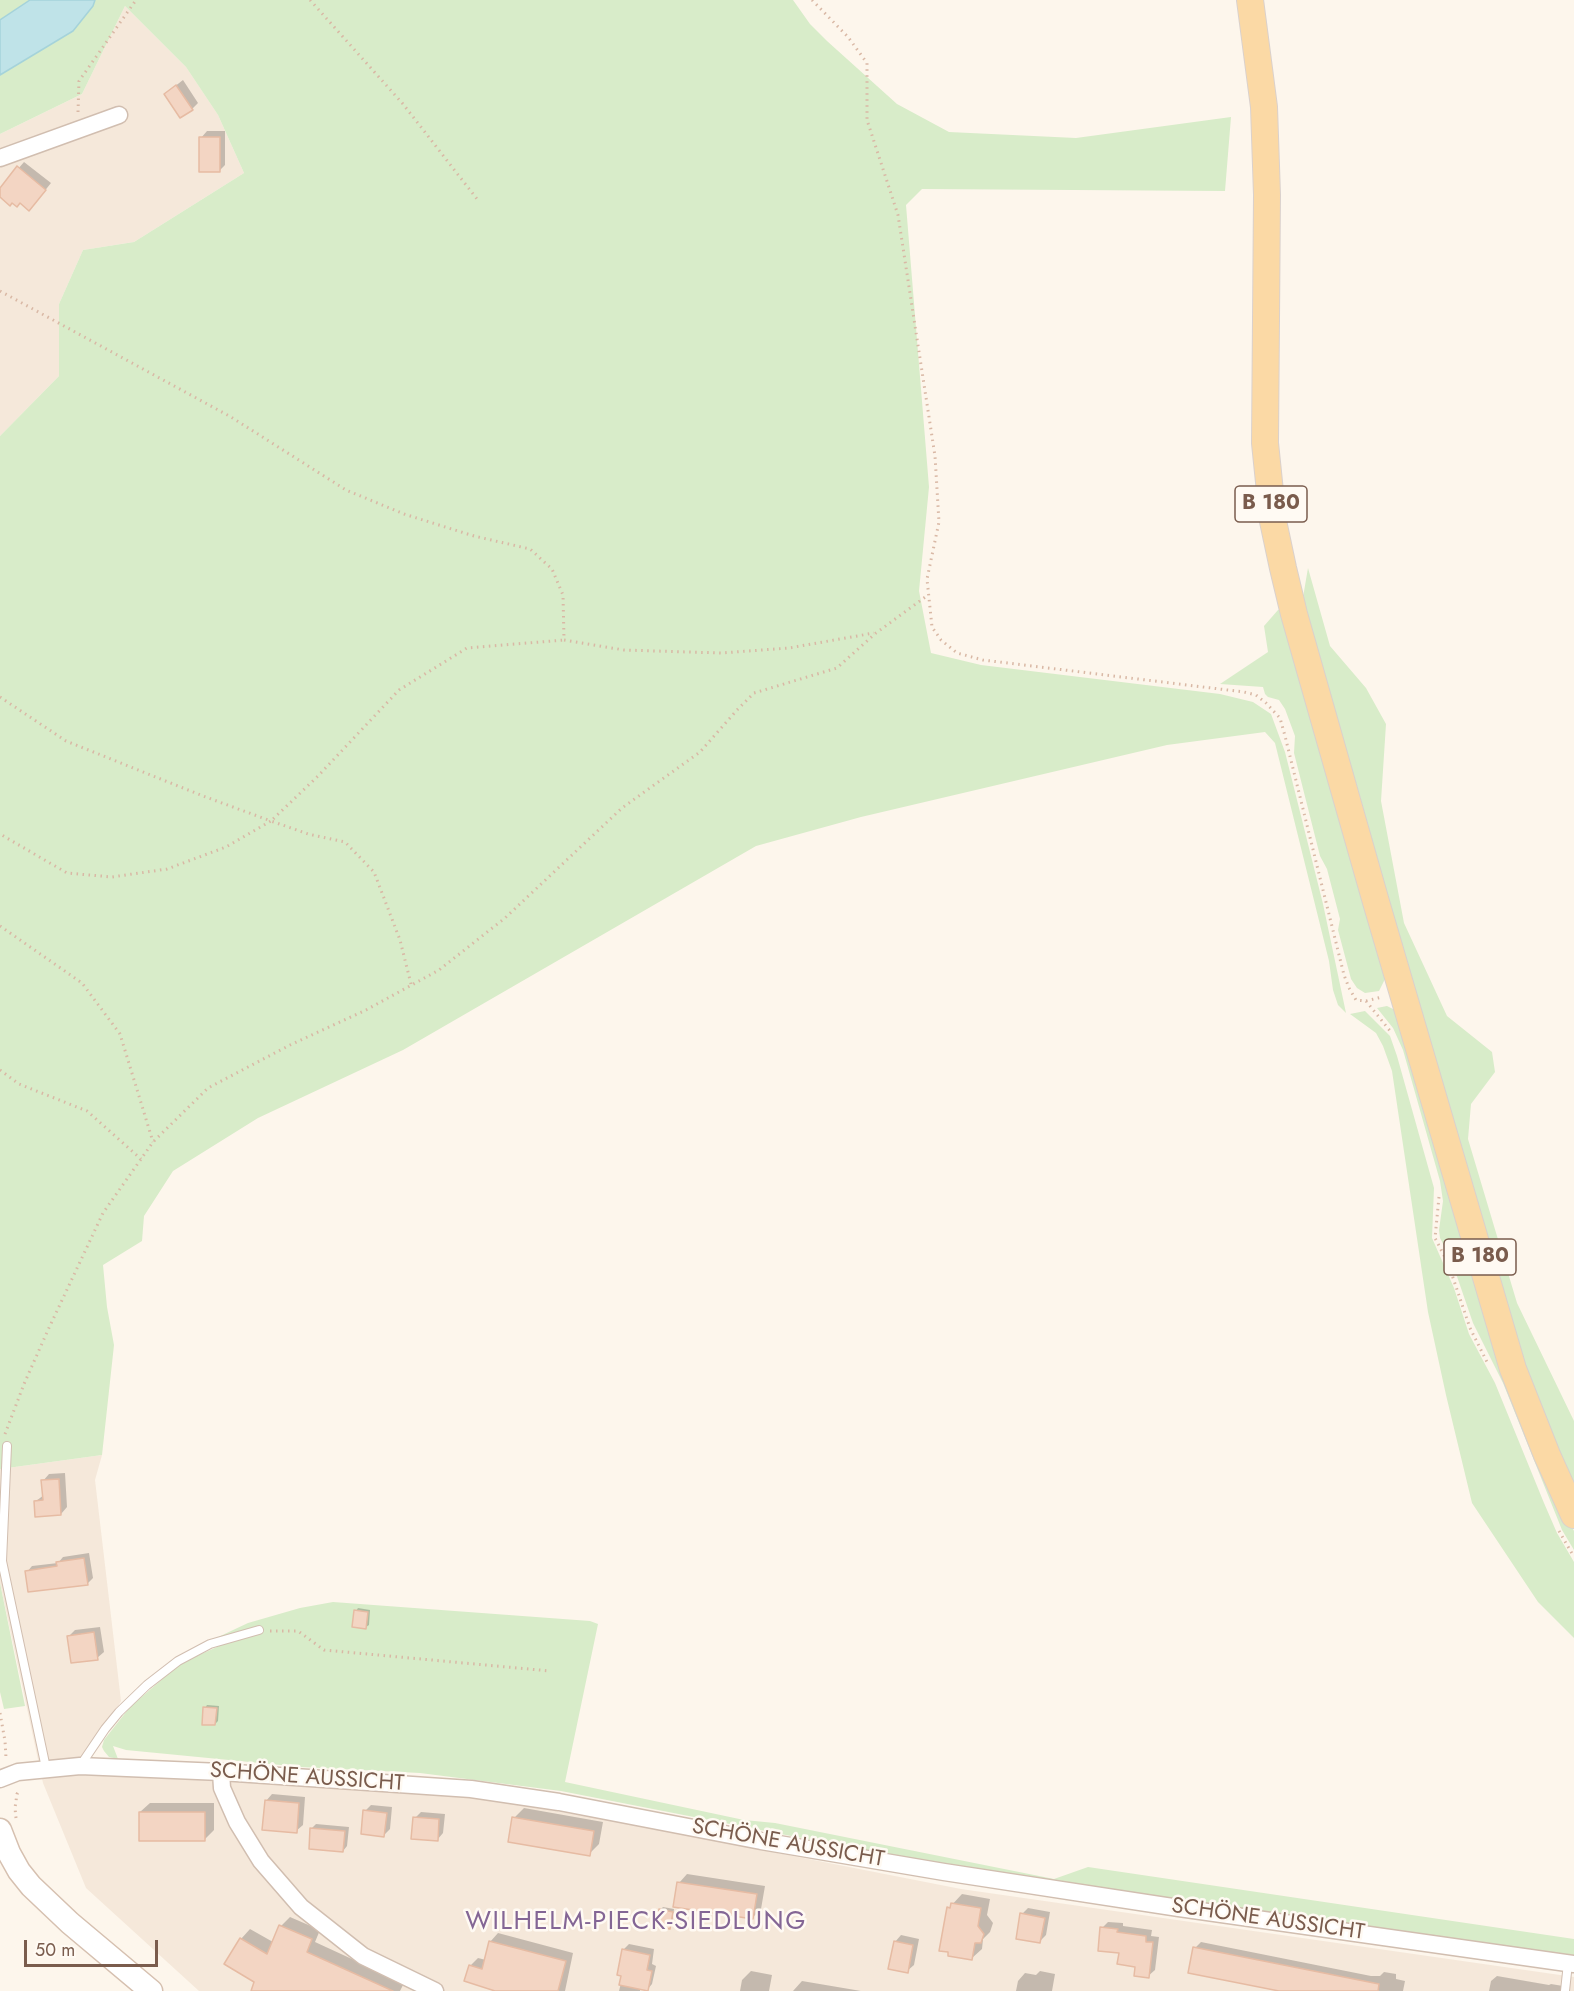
<!DOCTYPE html>
<meta charset="utf-8">
<style>
body{margin:0}
#map{position:relative;width:1574px;height:1991px;overflow:hidden;background:#fdf6ec;font-family:Jost,sans-serif}
canvas{display:block}
.scale{position:absolute;left:24px;top:1940px;width:134px;height:27px;box-sizing:border-box;border:3px solid #7a5c4d;border-top:0;padding-left:8px;font-size:18px;line-height:21px;white-space:nowrap;color:#7a5c4d;-webkit-text-stroke:4px #fffaf3;paint-order:stroke}
</style>
<div id="map">
<canvas width="1574" height="1991"></canvas>
<div class="scale">50 m</div>
</div>
<script>
const ctx = document.querySelector('canvas').getContext('2d');
ctx.lineJoin = 'round';
function fill(path, color) { ctx.fillStyle = color; ctx.fill(path, 'evenodd'); }
const toPath = rows => new Path2D(rows.map(r => 'M' + r).join(''));
function trace(path, color, width, dash) { ctx.strokeStyle = color; ctx.lineWidth = width; ctx.lineCap = dash ? 'butt' : 'round'; ctx.setLineDash(dash || []); ctx.stroke(path); }
function label(font, color, halo, rows, align = 'center') {
  ctx.font = font + ' Jost,sans-serif'; ctx.lineWidth = 5; ctx.setLineDash([]); ctx.textBaseline = 'middle'; ctx.strokeStyle = halo; ctx.fillStyle = color; for (const [text, x, y, turn = 0] of rows) {
    ctx.save(); ctx.translate(x, y); ctx.rotate((+turn || 0) * Math.PI / 180); ctx.textAlign = isNaN(turn) ? turn : align; if (halo) ctx.strokeText(text, 0, 0); ctx.fillText(text, 0, 0); ctx.restore();
  }
}
fill(toPath([
 [125,6,186,67,218,115,244,173,134,242,83,250,59,304,59,376,0,436,0,134,82,94],
 [102,1455,95,1480,121,1701,80,1775,205,1779,475,1797,625,1823,961,1889,1574,1977,1574,1991,199,1991,86,1888,43,1783,0,1583,0,1469]
]), '#f5e8da');
fill(toPath([
 [0,0,793,0,810,24,827,41,897,104,949,132,1076,138,1231,117,1225,191,922,189,906,205,929,487,919,591,931,653,981,665,1220,694,1253,702,1271,714,1285,752,1323,904,1346,1013,1338,1005,1333,990,1329,961,1275,743,1265,732,1167,745,861,817,756,846,403,1050,258,1118,173,1171,144,1216,142,1241,103,1265,107,1307,114,1345,102,1455,0,1469,0,436,59,376,59,304,83,250,134,242,244,173,218,115,186,67,125,6,82,94,0,134],
 [1308,568,1330,646,1366,688,1386,724,1381,801,1404,923,1447,1016,1492,1052,1495,1072,1471,1104,1468,1139,1517,1303,1574,1421,1574,1487,1527,1369,1474,1202,1357,786,1302,603],
 [1285,608,1389,971,1379,991,1365,993,1357,988,1351,979,1338,930,1340,919,1327,869,1320,856,1294,753,1295,736,1285,709,1279,700,1268,697,1265,694,1263,687,1220,684,1268,652,1264,626,1278,610],
 [1387,1006,1395,1010,1554,1491,1574,1531,1574,1550,1562,1530,1503,1383,1473,1323,1451,1259,1440,1238,1439,1230,1443,1201,1440,1181,1403,1050,1393,1028,1377,1008],
 [1365,1011,1390,1036,1397,1056,1434,1188,1432,1238,1454,1288,1469,1334,1495,1383,1544,1503,1557,1533,1574,1562,1574,1638,1538,1602,1472,1503,1446,1395,1428,1312,1392,1071,1383,1046,1376,1033,1350,1014],
 [0,1583,25,1706,4,1709,0,1692],
 [333,1602,590,1621,598,1624,565,1782,744,1820,775,1823,1054,1879,1088,1867,1574,1939,1574,1957,1016,1880,561,1791,420,1773,301,1767,126,1750,113,1746,118,1759,109,1757,104,1751,102,1747,104,1740,130,1707,181,1663,226,1643,260,1634,257,1627,214,1639,248,1623,300,1608]
]), '#d8ecc9');
const water = toPath([
 [30,0,95,0,93,6,73,31,0,75,0,20,30,0]
]);
fill(water, '#bfe3e8');
trace(water, '#a5d3da', 1.5);
fill(toPath([
 [183,80,198,103,192,109,165,94],
 [207,131,225,131,225,165,219,171,201,138],
 [24,162,51,183,35,203,0,195,0,190],
 [65,1473,67,1507,61,1514,36,1501,44,1495,43,1481,49,1474],
 [89,1553,93,1578,88,1583,30,1590,27,1572,32,1566,58,1563,63,1557],
 [358,1608,370,1610,369,1625,366,1627,356,1611],
 [100,1627,104,1652,97,1658,69,1636,75,1630],
 [207,1705,219,1706,218,1721,215,1724,205,1708],
 [272,1794,305,1797,303,1825,296,1831,266,1801],
 [150,1803,214,1803,214,1830,204,1840,140,1812],
 [371,1805,392,1807,390,1829,384,1835,365,1811],
 [524,1808,603,1822,599,1844,589,1854,514,1818],
 [421,1812,445,1814,443,1833,437,1840,415,1818],
 [316,1824,349,1827,347,1846,343,1851,312,1828],
 [687,1874,765,1886,761,1909,752,1918,679,1883],
 [962,1894,990,1899,987,1915,993,1923,990,1932,983,1939,982,1949,972,1958,949,1908],
 [663,1907,674,1909,672,1925,669,1928,660,1910],
 [1028,1908,1050,1912,1046,1935,1039,1942,1022,1914],
 [290,1917,320,1930,315,1942,404,1983,400,1991,252,1991,256,1982,226,1964,241,1939,250,1929,273,1942,281,1926],
 [1108,1922,1123,1923,1123,1926,1152,1930,1151,1936,1159,1937,1155,1970,1148,1976,1120,1952,1102,1928],
 [498,1933,573,1953,565,1991,500,1991,470,1966,478,1958,486,1960,490,1942],
 [901,1935,919,1939,914,1965,907,1971,895,1942],
 [1201,1942,1371,1976,1380,1976,1384,1972,1396,1974,1396,1979,1405,1981,1403,1991,1305,1991,1195,1948],
 [629,1944,654,1949,652,1964,656,1966,652,1984,647,1990,640,1988,640,1991,619,1991,623,1975,623,1950],
 [751,1971,772,1975,769,1991,740,1991,742,1980],
 [1040,1971,1055,1974,1052,1991,1016,1991,1018,1981,1025,1973,1036,1975],
 [1497,1976,1549,1985,1551,1984,1563,1986,1562,1991,1489,1991,1491,1981],
 [802,1981,861,1991,793,1991]
]), '#0003');
const building = toPath([
 [176,85,193,110,180,118,164,94,176,85],
 [199,137,220,137,220,172,199,172,199,137],
 [17,166,46,190,29,211,20,203,17,207,12,203,10,206,0,197,0,188,17,166],
 [59,1479,61,1515,35,1517,34,1501,43,1500,41,1480,59,1479],
 [84,1558,88,1585,28,1592,25,1571,57,1566,56,1562,84,1558],
 [354,1610,368,1612,366,1629,352,1627,354,1610],
 [94,1632,98,1660,71,1663,67,1636,94,1632],
 [203,1707,217,1708,215,1725,202,1725,203,1707],
 [265,1800,299,1803,297,1833,262,1830,265,1800],
 [363,1810,387,1813,384,1837,361,1834,363,1810],
 [139,1812,205,1812,205,1841,139,1841,139,1812],
 [413,1817,439,1819,438,1841,411,1839,413,1817],
 [512,1817,594,1831,590,1856,508,1842,512,1817],
 [310,1828,345,1831,343,1852,309,1849,310,1828],
 [677,1882,757,1894,753,1919,673,1907,677,1882],
 [951,1903,981,1908,978,1926,984,1934,981,1943,975,1943,972,1960,948,1956,948,1952,939,1951,947,1907,950,1908,951,1903],
 [659,1909,673,1912,670,1929,656,1927,659,1909],
 [1020,1913,1045,1918,1040,1943,1016,1939,1020,1913],
 [279,1925,312,1939,307,1952,393,1991,251,1991,254,1982,224,1964,240,1938,267,1954,279,1925],
 [1100,1927,1118,1929,1117,1932,1146,1936,1146,1942,1153,1942,1149,1978,1134,1976,1135,1967,1117,1964,1119,1953,1098,1951,1100,1927],
 [489,1941,566,1961,558,1991,495,1991,464,1981,469,1965,482,1969,489,1941],
 [894,1941,913,1945,908,1973,888,1969,894,1941],
 [1193,1947,1379,1984,1378,1991,1279,1991,1188,1973,1193,1947],
 [622,1949,650,1955,647,1970,652,1971,648,1991,619,1985,621,1976,617,1975,622,1949]
]);
fill(building, '#f3d5c3');
trace(building, '#e6bba3', 1.5);
const lane = toPath([
 [7,1446,2,1561,46,1768],
 [80,1766,105,1729,119,1712,147,1685,178,1661,210,1644,259,1630],
 [1565,1991,1568,1963]
]);
const street = toPath([
 [0,158,119,115],
 [221,1772,222,1788,237,1822,261,1861,301,1907,363,1956,435,1991],
 [0,1779,18,1772,80,1766,221,1772,471,1789,559,1802,761,1841,944,1872,1179,1908,1574,1964]
]);
const secondary = toPath([
 [0,1830,9,1853,19,1871,31,1886,70,1923,151,1991]
]);
const primary = toPath([
 [1250,0,1264,107,1267,195,1265,443,1273,521,1283,568,1294,614,1376,902,1513,1369,1547,1455,1574,1515]
]);
trace(lane, '#d1beb0', 10);
trace(street, '#d1beb0', 19);
trace(secondary, '#d6c0b0', 25);
trace(primary, '#dad1cd', 28);
trace(toPath([
 [310,0,403,104,477,199],
 [812,0,848,37,867,63,867,120,898,215,935,456,939,522,927,579,932,627,941,640,957,653,983,660,1244,692,1256,695,1266,703,1280,718,1285,736,1344,975,1349,988,1356,1000,1366,1001,1382,997],
 [78,112,79,81,136,0],
 [0,291,231,417,346,490,404,514,474,536,530,549,552,569,563,595,564,640,624,650,721,653,789,648,874,633],
 [0,697,66,741,203,796,271,821,226,847,167,869,112,877,67,873,0,834],
 [0,926,82,983,120,1034,153,1142],
 [411,984,400,940,374,872,345,842,308,834,271,821,318,776,399,690,467,648,564,640],
 [1366,1001,1391,1032],
 [0,1070,19,1084,87,1111,141,1159],
 [1439,1197,1435,1238,1448,1263,1470,1328,1487,1362],
 [5,1434,24,1384,48,1330,103,1213,153,1142,208,1088,290,1045,366,1010,439,970,505,918,622,808,700,752,737,710,754,693,837,668,876,633,928,595],
 [1559,1531,1574,1557],
 [270,1631,298,1631,324,1650,550,1671],
 [0,1713,5,1741,6,1758],
 [16,1818,15,1808,17,1794,20,1790]
]), '#d9b8a5', 3, [1.5, 4.5]);
trace(lane, '#fff', 8);
trace(street, '#fff', 16);
trace(secondary, '#fff', 22);
trace(primary, '#fbd9a5', 26);
for (const [x, y, w] of [
 [1271,504,72],
 [1480,1257,72]
]) { const box = new Path2D(); box.roundRect(x - w / 2, y - 18, w, 36, 4.5); ctx.fillStyle = '#fffaf3'; ctx.fill(box); trace(box, '#7a5c4d', 1.5); }
label('bold 21px', '#7a5c4d', null, [
 ["B 180",1271,504],
 ["B 180",1480,1257]
]);
label('22px', '#7a5c4d', '#fffaf3', [
 ["SCHÖNE AUSSICHT",307,1778,4],
 ["SCHÖNE AUSSICHT",788,1844,10],
 ["SCHÖNE AUSSICHT",1268,1920,8]
]);
ctx.letterSpacing = '1.5px';
label('26px', '#846695', '#fffaf3', [
 ["WILHELM-PIECK-SIEDLUNG",636,1923]
]);
ctx.letterSpacing = '0px';
</script>
